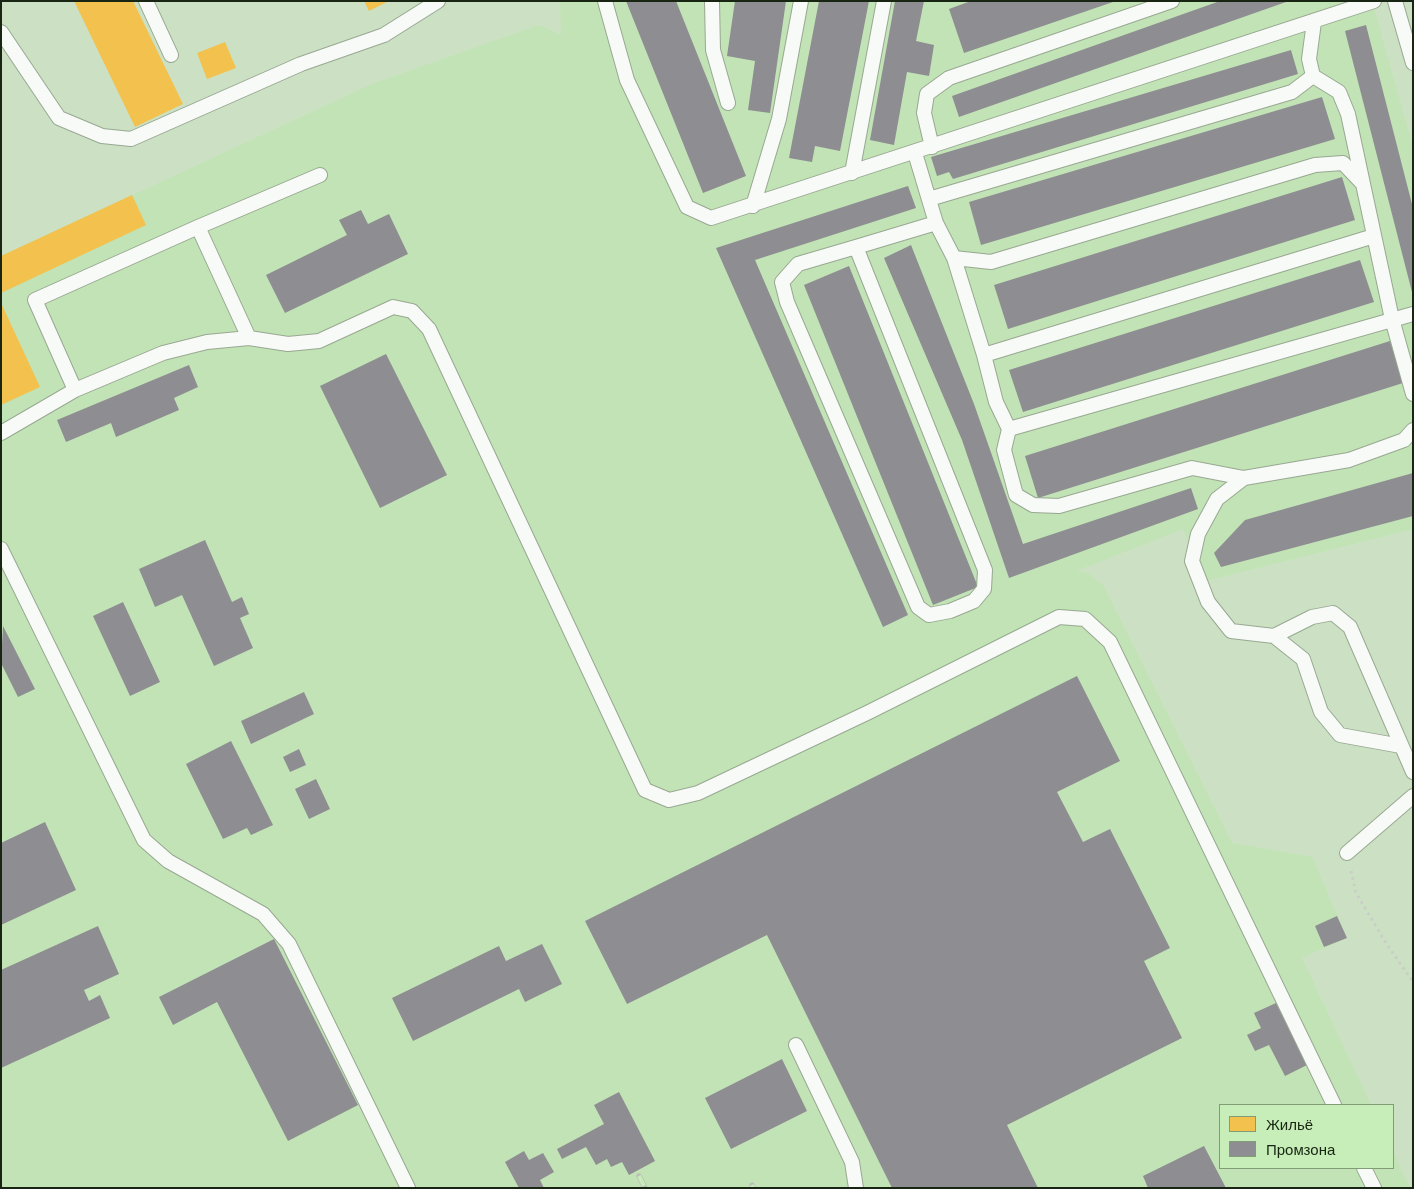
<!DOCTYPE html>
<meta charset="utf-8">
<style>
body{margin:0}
#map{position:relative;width:1414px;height:1189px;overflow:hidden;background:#cce1c4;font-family:Barlow,sans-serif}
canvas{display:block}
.frame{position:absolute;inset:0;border:2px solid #172512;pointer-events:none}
.legend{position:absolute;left:1219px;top:1104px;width:175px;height:65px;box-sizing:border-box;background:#c7edb8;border:1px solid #819d76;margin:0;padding:6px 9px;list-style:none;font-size:15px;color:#172512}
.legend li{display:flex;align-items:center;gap:10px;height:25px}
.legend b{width:25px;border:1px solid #819d76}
</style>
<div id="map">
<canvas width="1414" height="1189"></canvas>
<div class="frame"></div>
<ul class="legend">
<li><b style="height:14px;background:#f2c14e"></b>Жильё</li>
<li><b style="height:14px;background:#8d8d92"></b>Промзона</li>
</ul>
</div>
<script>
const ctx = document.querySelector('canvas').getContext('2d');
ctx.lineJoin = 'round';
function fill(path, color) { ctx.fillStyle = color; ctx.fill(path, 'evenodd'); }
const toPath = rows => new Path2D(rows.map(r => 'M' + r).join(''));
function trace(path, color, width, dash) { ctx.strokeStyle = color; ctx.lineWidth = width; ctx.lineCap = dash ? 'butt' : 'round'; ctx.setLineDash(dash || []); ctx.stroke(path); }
fill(toPath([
 [560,1,1372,1,1413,147,1413,529,1206,581,1183,529,1076,571,1088,573,1103,585,1232,843,1312,857,1347,938,1302,958,1371,1105,1220,1105,1220,1168,1393,1168,1393,1151,1410,1188,1,1188,1,256,372,84,539,25,561,35]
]), '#c2e3b5');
fill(toPath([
 [74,1,133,1,183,104,135,127],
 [364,1,389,1,369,11],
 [225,42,236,68,207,79,197,53],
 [132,195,146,225,1,293,1,256],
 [1,303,40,387,1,405]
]), '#f2c14e');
fill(toPath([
 [626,1,676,1,746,176,703,193],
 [735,1,786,1,770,113,748,110,755,61,727,56],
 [819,1,869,1,840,151,815,146,812,162,789,158],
 [895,1,924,1,916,41,934,45,929,76,907,72,894,145,870,140],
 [971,1,1113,1,1113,2,964,53,949,9],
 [1220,1,1286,2,959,117,952,96],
 [1366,25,1413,208,1413,296,1345,31],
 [1291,50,1298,74,953,179,949,172,937,176,931,157],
 [1322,97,1335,139,981,245,969,202],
 [1342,177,1355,220,1008,329,994,285],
 [908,186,916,208,755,260,908,615,883,627,716,248],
 [361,210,368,224,389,214,408,254,285,313,266,275,347,235,339,220],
 [911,245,974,404,1023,544,1191,488,1198,509,1009,578,962,440,884,258],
 [1360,260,1374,302,1023,412,1009,370],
 [849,266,978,587,933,605,804,285],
 [1390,341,1403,383,1038,498,1025,456],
 [386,354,447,475,380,508,320,386],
 [189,365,198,387,174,398,179,410,116,437,111,423,66,442,57,420],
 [1413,473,1413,516,1221,567,1214,553,1245,520],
 [205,540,232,602,242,597,249,614,240,618,253,648,214,666,182,595,155,607,139,569],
 [123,602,160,682,130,696,93,616],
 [3,626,35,689,18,697,1,663],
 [1077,676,1120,761,1057,792,1083,842,1110,829,1170,948,1144,961,1182,1038,1007,1125,1038,1188,892,1188,767,935,627,1004,585,921],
 [304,692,314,714,251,744,241,721],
 [231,741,273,825,251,835,247,828,223,839,186,764],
 [299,749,306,765,290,772,283,757],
 [316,779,330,809,309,819,295,789],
 [45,822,76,890,1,925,1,843],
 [1337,916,1347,938,1324,947,1315,926],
 [98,926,119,974,84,990,89,1001,100,995,110,1018,1,1068,1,970],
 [274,939,358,1105,288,1141,217,1002,173,1025,159,997],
 [542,944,562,984,525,1002,519,989,413,1041,392,998,499,946,506,961],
 [1276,1003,1307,1065,1285,1076,1269,1045,1255,1051,1247,1035,1261,1028,1254,1013],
 [782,1059,807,1111,731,1149,705,1098],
 [619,1092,655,1161,629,1175,622,1162,611,1167,607,1159,596,1165,586,1147,562,1159,557,1149,604,1124,594,1105],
 [1204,1146,1226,1188,1148,1188,1143,1176],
 [524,1151,529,1160,543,1153,554,1172,540,1180,544,1188,519,1188,505,1162]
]), '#8d8d92');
const lane = toPath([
 [146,1,171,55],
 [605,1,627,80,687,207,711,218,1374,1],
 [712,1,713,50,728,103],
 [1395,1,1413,63],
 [1314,22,1309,59,1313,76,1339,92,1348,114,1392,319,1413,394],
 [1,32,59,118,102,136,131,139,301,64,384,35,438,1],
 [932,147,924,113,927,94,949,78,1172,1],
 [915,153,936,223,954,258,984,355],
 [852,173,884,1],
 [929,199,1292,92,1313,76],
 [753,206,779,119,801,1],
 [856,247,985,570,984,589,974,601,950,611,929,615,918,607,787,302,782,282,798,264,856,247,936,223],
 [954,258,991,262,1315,165,1343,163,1363,184],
 [1413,314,1009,429,1004,450,1016,495,1033,505,1059,506,1192,468,1244,478,1349,460,1404,440,1413,430],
 [249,338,288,344,319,341,393,307,412,311,429,329,645,790,669,800,698,793,867,713,1059,617,1085,619,1110,642,1334,1105],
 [75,390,35,300,198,227],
 [1009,429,996,402,984,355,1374,236],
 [1,433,75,390,163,353,207,342,249,338,198,227,320,175],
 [1244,478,1217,499,1198,534,1192,561,1208,602,1231,631,1274,636,1312,617,1333,613,1350,627,1413,772],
 [1,549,144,840,168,861,263,914,289,944,408,1188],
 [1274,636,1303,659,1321,712,1340,735,1401,746],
 [1347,853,1413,796],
 [796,1045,852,1162,856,1188],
 [1364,1168,1374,1188]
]);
trace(lane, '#98a892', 16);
trace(toPath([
 [1351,871,1356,893,1386,943,1413,982]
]), '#c9cec7', 3, [2.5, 4]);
trace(lane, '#f7faf6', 14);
const rail = toPath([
 [639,1176,645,1188],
 [752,1185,753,1188]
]);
trace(rail, '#bbc0b9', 5.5);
trace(rail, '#c7edb8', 4, [11]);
</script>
